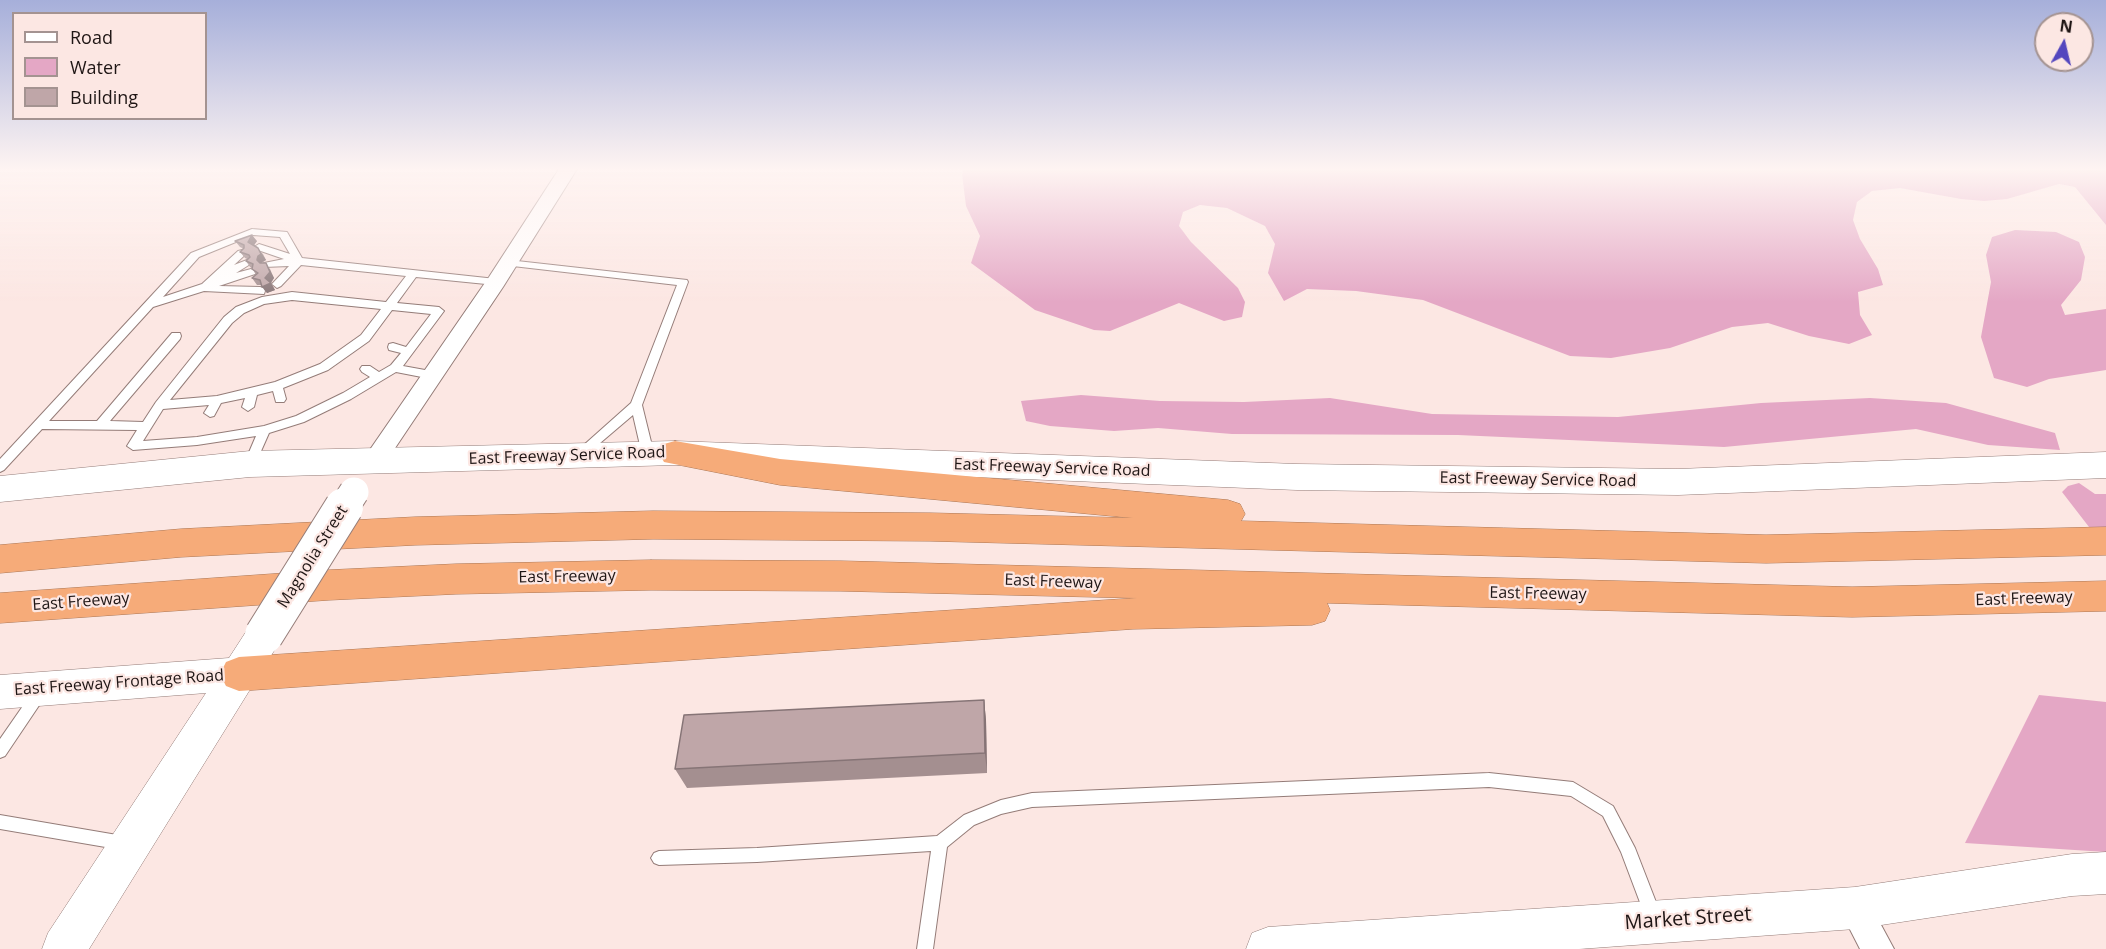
<!DOCTYPE html>
<style>
body{margin:0}
#map{position:relative;width:2106px;height:949px;overflow:hidden;background:#fce7e3;font-family:"Open Sans",sans-serif}
canvas{display:block}
.legend{position:absolute;left:12px;top:12px;width:195px;height:108px;box-sizing:border-box;background:#fce7e3;border:2px solid #a49391;margin:0;padding:8px 10px;list-style:none;font-size:18px;color:#1f1615}
.legend li{display:flex;align-items:center;gap:12px;height:30px}
.legend b{width:30px;border:2px solid #a49391}
.north{position:absolute;left:2034px;top:12px;width:60px;height:60px;box-sizing:border-box;background:#fce7e3;border:2px solid #a49391;border-radius:50%;rotate:8deg;font-size:16px;font-weight:700;line-height:24px;text-align:center;color:#1f1615}
.north::after{content:'';display:block;margin:auto;width:21px;height:27px;background:#5447be;clip-path:polygon(50% 0,100% 100%,50% 72%,0 100%)}
</style>
<div id="map">
<canvas width="2106" height="949"></canvas>
<ul class="legend">
<li><b style="height:8px;background:#fff"></b>Road</li>
<li><b style="height:16px;background:#e4a7c5"></b>Water</li>
<li><b style="height:16px;background:#bfa6a8"></b>Building</li>
</ul>
<div class="north">N</div>
</div>
<script>
const ctx = document.querySelector('canvas').getContext('2d');
ctx.lineJoin = 'round';
function fill(path, color) { ctx.fillStyle = color; ctx.fill(path, 'evenodd'); }
const toPath = rows => new Path2D(rows.map(r => 'M' + r).join(''));
function trace(path, color, width, dash) { ctx.strokeStyle = color; ctx.lineWidth = width; ctx.lineCap = dash ? 'butt' : 'round'; ctx.setLineDash(dash || []); ctx.stroke(path); }
function label(font, color, halo, rows, align = 'center') {
  ctx.font = font + ' "Open Sans",sans-serif'; ctx.lineWidth = 4.5; ctx.setLineDash([]); ctx.textBaseline = 'middle'; ctx.strokeStyle = halo; ctx.fillStyle = color; for (const [text, x, y, turn = 0] of rows) {
    ctx.save(); ctx.translate(x, y); ctx.rotate((+turn || 0) * Math.PI / 180); ctx.textAlign = isNaN(turn) ? turn : align; if (halo) ctx.strokeText(text, 0, 0); ctx.fillText(text, 0, 0); ctx.restore();
  }
}
fill(toPath([
 [964,169,2106,169,2106,225,2075,187,2059,184,2007,199,1984,201,1961,199,1900,188,1872,191,1857,202,1853,220,1860,239,1878,269,1883,285,1858,292,1860,315,1872,335,1849,344,1809,336,1768,323,1732,327,1670,348,1611,358,1570,356,1423,300,1356,291,1307,289,1284,301,1268,273,1275,244,1265,226,1227,208,1200,205,1183,212,1179,226,1191,242,1238,288,1245,302,1242,317,1224,321,1179,303,1110,331,1094,330,1035,310,971,263,980,236,966,206,962,174],
 [2015,230,2056,232,2079,242,2085,257,2081,280,2061,305,2065,315,2106,309,2106,370,2049,379,2027,387,1994,378,1981,337,1991,282,1986,255,1992,237],
 [1081,395,1160,401,1244,402,1330,398,1432,414,1618,417,1761,403,1870,398,1946,403,2055,433,2060,450,1988,445,1916,429,1724,447,1458,435,1232,434,1158,428,1114,431,1050,426,1026,421,1021,401],
 [2079,483,2095,494,2106,494,2106,549,2062,492,2068,486],
 [2039,695,2106,702,2106,852,1965,843]
]), '#e4a7c5');
const lane = toPath([
 [252,229,287,232,302,258,496,279,501,282,496,285,416,277,397,303,439,307,444,311,403,366,436,372,438,375,436,378,432,379,396,372,351,399,304,422,269,433,254,467,250,469,246,467,244,464,256,436,197,445,133,450,127,446,137,430,42,429,4,470,0,472,0,459,191,253,252,229],
 [253,235,280,237,290,254,259,244,254,247,255,249,284,259,264,263,263,265,264,267,289,266,272,284,277,288,281,286,301,265,406,276,386,302,292,292,262,297,236,307,224,317,156,402,143,422,110,421,180,339,181,336,180,333,172,333,97,421,49,421,153,307,204,291,264,294,265,291,264,288,260,287,219,286,255,274,256,272,251,269,236,273,252,263,247,260,234,265,247,253,242,250,238,251,202,284,163,297,199,257,253,235],
 [292,300,381,309,361,335,320,364,275,382,217,396,170,400,232,323,244,313,264,304,292,300],
 [392,310,431,314,406,347,393,343,389,344,388,347,389,350,401,353,391,365,379,372,370,366,362,366,360,369,362,372,370,377,343,393,296,416,264,426,197,437,143,441,163,409,209,405,204,413,210,417,214,416,221,403,245,398,242,407,248,411,254,407,257,395,273,391,276,402,284,402,286,399,283,388,328,370,369,341,392,310],
 [508,260,687,280,688,282,642,405,654,454,652,457,644,457,642,454,633,415,586,455,578,455,576,452,631,403,677,285,504,265,503,263,508,260],
 [39,688,44,690,46,694,44,698,5,756,0,758,0,739,34,690,39,688],
 [1489,773,1573,782,1613,806,1635,848,1661,915,1659,921,1653,923,1647,921,1621,852,1603,816,1571,796,1489,787,1032,807,1001,814,974,825,947,847,933,949,917,949,931,851,757,862,659,865,654,863,651,858,654,853,659,851,757,848,937,836,964,815,1001,800,1032,793,1489,773],
 [0,815,123,836,128,838,131,843,128,848,123,850,0,829,0,815]
]);
const street = toPath([
 [559,169,577,169,503,287,383,466,375,469,367,466,363,460,367,454,489,277,559,169],
 [1855,892,1866,897,1894,949,1860,949,1839,908,1844,897,1855,892]
]);
const secondary = toPath([
 [675,441,1297,464,1678,469,2106,452,2106,478,1678,495,1297,490,675,465,250,477,0,502,0,476,250,451,675,441],
 [264,619,277,624,282,635,277,646,89,949,42,949,48,933,206,693,0,709,0,675,229,658,251,624,264,619],
 [2106,852,2106,894,2072,896,1855,929,1579,949,1246,949,1252,933,1268,927,1855,887,2072,854,2106,852]
]);
const highway = toPath([
 [675,441,780,459,1228,500,1240,504,1245,514,1241,521,1766,535,2106,527,2106,555,1766,563,930,541,653,539,415,545,181,557,0,573,0,545,181,529,415,517,653,511,930,513,1133,518,780,485,664,462,659,453,664,444,675,441],
 [651,560,841,561,1852,587,2106,581,2106,611,1852,617,1327,603,1330,610,1325,621,1312,625,1133,629,239,691,226,686,220,674,226,662,239,657,1137,598,841,591,651,590,456,594,329,600,0,623,0,593,329,570,456,564,651,560]
]);
trace(lane, '#947c78', 2);
trace(street, '#947c78', 2);
trace(secondary, '#947c78', 1);
trace(highway, '#ab7756', 1);
fill(lane, '#fff');
fill(street, '#fff');
fill(secondary, '#fff');
fill(highway, '#f6ab79');
const secondaryBridgeFar1 = toPath([
 [343,509,354,492]
]);
const secondaryBridge = toPath([
 [264,635,344,507]
]);
trace(secondaryBridgeFar1, '#947c78', 31, []);
trace(secondaryBridge, '#947c78', 40, []);
trace(secondaryBridgeFar1, '#fff', 29);
trace(secondaryBridge, '#fff', 38);
fill(toPath([
 [235,241,257,241,254,245,263,254,266,260,262,263,270,269,274,278,271,283,275,290,267,293,262,285,257,285,252,278,256,275,252,268,250,267,246,261,247,259,245,258,240,252,244,249,240,247],
 [984,700,986,720,987,773,687,788,675,769]
]), '#a48f90');
fill(toPath([
 [252,235,257,241,252,248,248,242],
 [258,248,266,260,262,262,261,266,257,260],
 [266,263,274,278,270,284,271,283,275,290,267,293,262,287,265,278],
 [984,700,986,720,987,773,985,753]
]), '#867476');
const building = toPath([
 [252,235,248,242,258,248,261,254,258,256,257,260,260,263,266,263,270,272,265,278,271,283,262,287,260,280,252,278,258,273,252,269,253,264,246,261,250,257,249,255,240,252,244,248,244,245,235,241,252,235],
 [984,700,985,753,675,769,684,715,984,700]
]);
fill(building, '#bfa6a8');
trace(building, '#867476', 1.5);
const sky = ctx.createLinearGradient(0, 0, 0, 302);
sky.addColorStop(0, '#a6afda');
sky.addColorStop(0.56, '#fef4f2');
sky.addColorStop(1, '#fef4f200');
ctx.fillStyle = sky;
ctx.fillRect(0, 0, 2106, 302);
label('16px', '#1f1615', '#fce7e3', [
 ["East Freeway Service Road",567,456,-2],
 ["East Freeway Service Road",1052,468,2],
 ["East Freeway Service Road",1538,480,1],
 ["Magnolia Street",313,557,-58],
 ["East Freeway",567,577,-1],
 ["East Freeway",1053,582,2],
 ["East Freeway",1538,594,1],
 ["East Freeway",2024,599,-2],
 ["East Freeway",81,602,-4],
 ["East Freeway Frontage Road",119,683,-4]
]);
label('20px', '#1f1615', '#fce7e3', [
 ["Market Street",1688,919,-4]
]);
</script>
